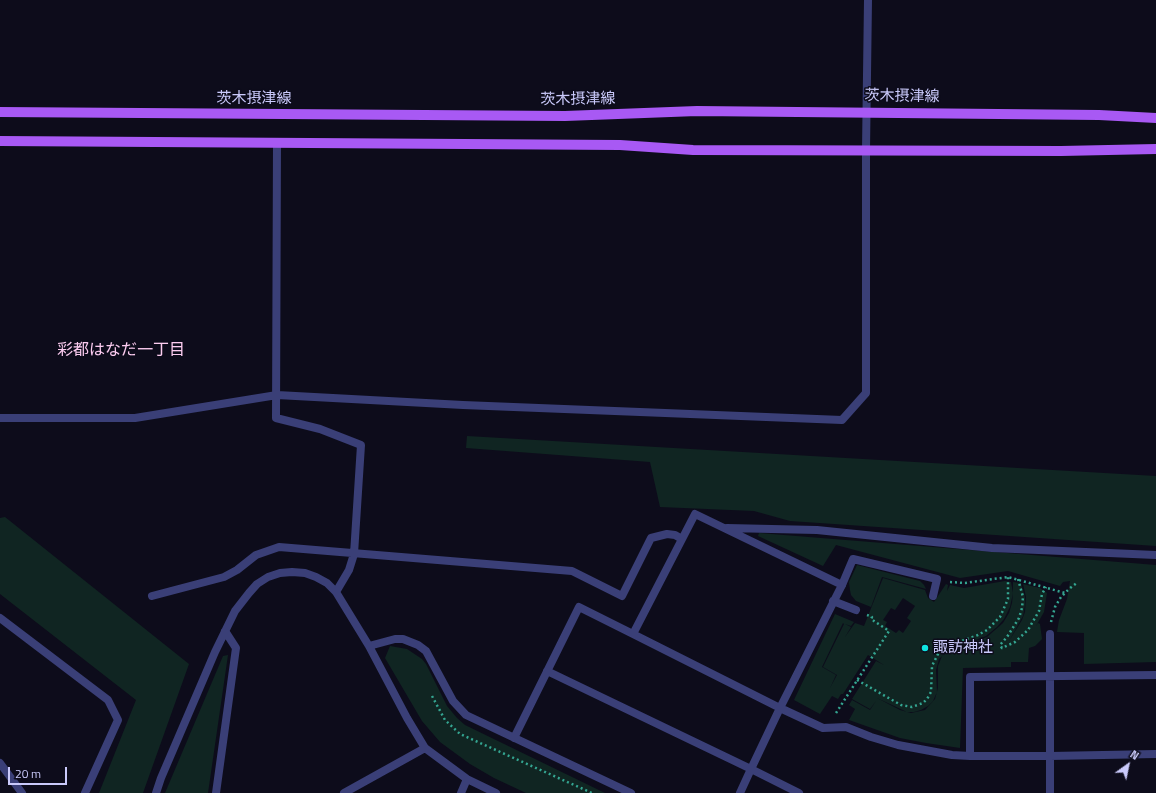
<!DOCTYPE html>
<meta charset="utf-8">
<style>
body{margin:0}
#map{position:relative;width:1156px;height:793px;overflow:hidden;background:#0d0c1b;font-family:"Titillium Web",sans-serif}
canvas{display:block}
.north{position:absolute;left:1108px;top:745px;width:40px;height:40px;-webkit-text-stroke:3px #0d0c1b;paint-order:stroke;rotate:33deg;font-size:11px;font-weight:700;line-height:16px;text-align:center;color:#cacafb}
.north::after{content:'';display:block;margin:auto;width:14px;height:18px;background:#cacafb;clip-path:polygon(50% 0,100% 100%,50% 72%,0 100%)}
.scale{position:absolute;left:8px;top:767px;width:59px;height:18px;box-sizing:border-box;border:2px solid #cacafb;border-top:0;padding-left:5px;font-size:12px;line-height:14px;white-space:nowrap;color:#cacafb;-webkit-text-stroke:3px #0d0c1b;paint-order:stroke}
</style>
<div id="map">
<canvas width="1156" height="793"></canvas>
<div class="north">N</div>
<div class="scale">20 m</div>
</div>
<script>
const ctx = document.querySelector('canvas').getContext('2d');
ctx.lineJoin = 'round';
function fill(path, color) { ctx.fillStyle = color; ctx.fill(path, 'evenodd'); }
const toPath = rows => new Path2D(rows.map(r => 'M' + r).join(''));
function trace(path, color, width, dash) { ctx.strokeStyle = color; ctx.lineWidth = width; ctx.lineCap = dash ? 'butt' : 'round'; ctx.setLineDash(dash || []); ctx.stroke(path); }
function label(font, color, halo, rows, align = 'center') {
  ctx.font = font + ' "Titillium Web","Noto Sans JP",sans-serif'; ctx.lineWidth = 3; ctx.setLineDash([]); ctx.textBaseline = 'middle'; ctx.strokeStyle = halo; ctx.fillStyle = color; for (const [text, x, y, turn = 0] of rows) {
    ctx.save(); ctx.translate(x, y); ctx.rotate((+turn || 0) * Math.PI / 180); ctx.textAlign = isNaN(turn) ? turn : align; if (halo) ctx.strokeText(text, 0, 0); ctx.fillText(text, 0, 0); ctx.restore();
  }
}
fill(toPath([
 [467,436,1156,476,1156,546,790,521,754,511,660,507,650,462,466,448],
 [5,517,189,664,143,793,99,793,136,700,0,594,0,518],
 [759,533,1156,565,1156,662,1084,664,1084,633,1057,632,1059,620,1067,599,1070,581,1063,582,1060,586,1008,571,960,578,836,545,823,566,758,536],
 [857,565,920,581,924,585,926,589,882,577,871,607,856,601,851,595,850,590,849,582],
 [883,578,925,590,928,598,934,602,946,584,948,585,947,591,894,673,947,591,950,585,964,588,1005,581,1011,582,1013,593,1010,607,1004,619,997,627,986,636,947,651,939,659,936,670,937,692,933,701,928,706,921,710,914,712,907,712,877,698,900,710,911,713,925,710,935,699,938,688,938,666,942,656,951,650,987,637,1003,623,1009,613,1012,603,1013,593,1013,582,1021,583,1025,597,1025,605,1023,616,1009,641,1022,620,1025,612,1026,597,1023,584,1040,588,1047,593,1044,612,1036,626,1038,623,1040,624,1042,639,1035,646,1029,648,1028,662,1011,662,1011,667,963,668,960,748,926,743,900,738,849,720,855,709,849,705,852,700,870,710,876,701,870,709,852,699,876,661,884,665,868,655,843,694,841,694,838,699,832,696,820,714,794,700,835,614,854,622,851,626,845,624,851,627,845,637,855,623,864,626],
 [903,598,915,606,907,618,911,621,903,633,899,630,896,633,885,626,887,622,883,620,891,608,895,610],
 [843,623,844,624,823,667,837,675,830,688,836,675,822,667],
 [390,646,407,649,422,659,426,664,447,706,457,718,465,725,605,793,526,793,494,778,470,764,440,742,422,721,385,658],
 [228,655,208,793,165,793,223,656]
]), '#102522');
trace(toPath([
 [1018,579,1023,597,1022,608,1019,618,1007,637,1000,645,1002,648,1015,642,1028,630,1039,611,1042,594,1046,587],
 [950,582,965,583,1008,577,1065,593],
 [1051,622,1055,607,1061,597,1069,589,1078,582],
 [857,680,901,705,912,707,923,703,927,699,931,692,932,666,939,652,945,647,978,635,987,630,1000,617,1008,599,1008,577],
 [432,696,445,720,460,734,592,793],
 [836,713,889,631,871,619,872,617,867,615]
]), '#34a591', 2.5, [2, 3]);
trace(toPath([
 [842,585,853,559,937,579,933,596]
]), '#3a3f77', 8);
trace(toPath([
 [277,142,276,418,320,429,361,445,354,554,349,570,336,592],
 [0,418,135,418,277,395,463,405,842,420,866,393,866,150],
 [727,528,817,530,992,548,1156,555],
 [152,596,224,577,237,570,256,555,279,547,572,571,622,596,651,538,667,534,675,535,682,539],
 [833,601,856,610],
 [0,618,108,700,118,720,85,793],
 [1050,634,1050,793],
 [369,646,395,639,403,639,418,645,426,651,453,701,466,715,631,793],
 [547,671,751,769,780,708,633,634],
 [514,738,579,607,633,634,695,514,842,585,780,708,823,728,846,727,871,737,898,745,952,755,970,756,1050,756,1156,754],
 [970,756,970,677,1156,675],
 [0,763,22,793],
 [156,793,161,778,215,652,235,611,249,593,257,584,268,577,280,573,292,572,305,573,316,577,327,583,336,592,369,646,407,718,425,748,467,779,496,793],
 [216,793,236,648,225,631],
 [344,793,425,748],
 [461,793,467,779],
 [740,793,751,769,799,793]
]), '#3a3f77', 8);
trace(toPath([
 [866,150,868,0]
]), '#3a3f77', 8);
trace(toPath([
 [0,112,565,116,697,111,1099,115,1156,118],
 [0,141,620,145,693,150,1061,151,1156,149]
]), '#a859f4', 10);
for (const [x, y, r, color] of [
 [925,648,4,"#0fe2df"]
]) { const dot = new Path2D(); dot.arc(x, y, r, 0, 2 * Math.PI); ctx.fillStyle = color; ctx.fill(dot); trace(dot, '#0d0c1b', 1.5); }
label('15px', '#cacafb', '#0d0c1b', [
 ["茨木摂津線",902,97,1],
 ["茨木摂津線",254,99],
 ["茨木摂津線",578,100,-1]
]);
label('15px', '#cacafb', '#0d0c1b', [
 ["諏訪神社",933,648]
], 'left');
label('16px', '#fcccf0', '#0d0c1b', [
 ["彩都はなだ一丁目",121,351]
]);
</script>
